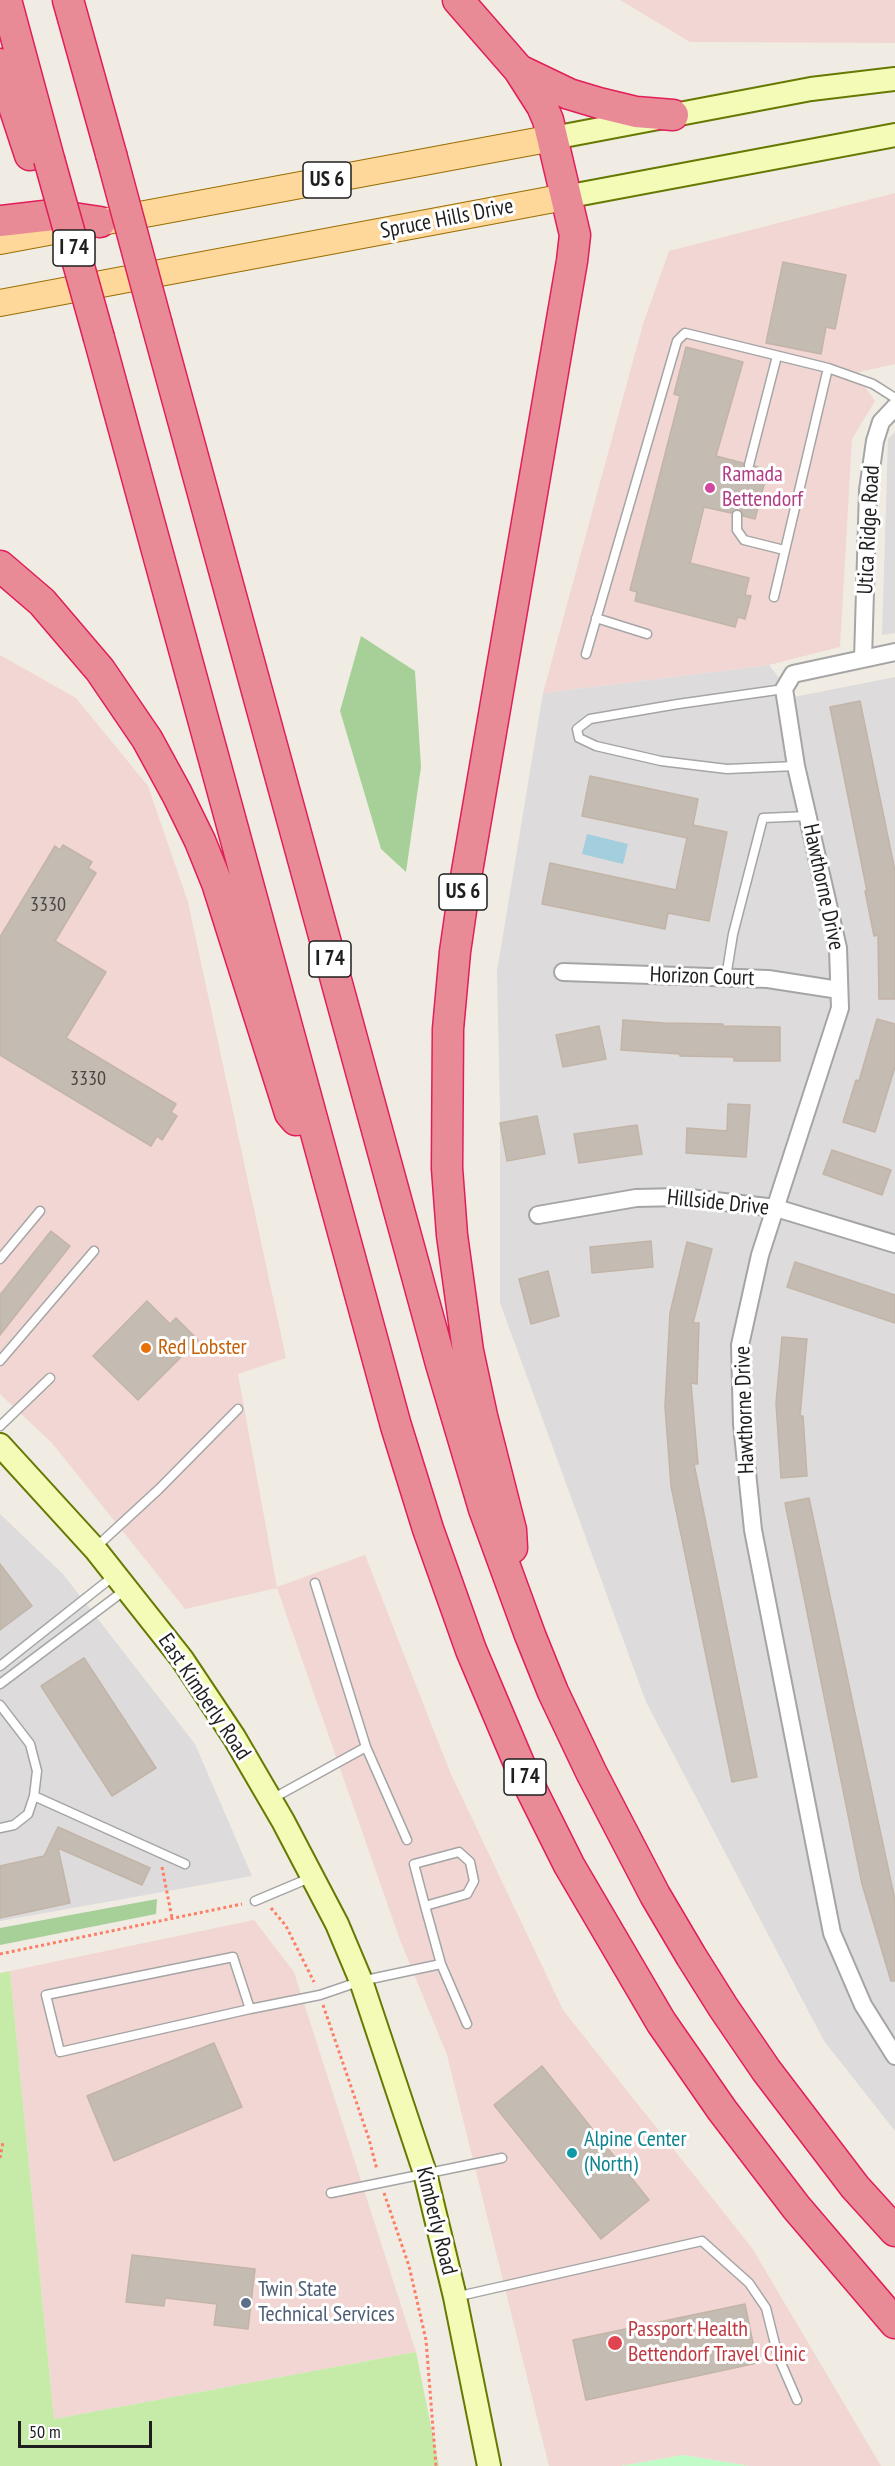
<!DOCTYPE html>
<style>
body{margin:0}
#map{position:relative;width:895px;height:2466px;overflow:hidden;background:#f0ece4;font-family:"PT Sans Narrow",sans-serif}
canvas{display:block}
.scale{position:absolute;left:18px;top:2421px;width:134px;height:27px;box-sizing:border-box;border:3px solid #1e1e1e;border-top:0;padding-left:8px;font-size:18px;line-height:21px;white-space:nowrap;color:#1e1e1e;-webkit-text-stroke:4px #fff;paint-order:stroke}
</style>
<div id="map">
<canvas width="895" height="2466"></canvas>
<div class="scale">50 m</div>
</div>
<script>
const ctx = document.querySelector('canvas').getContext('2d');
ctx.lineJoin = 'round';
function fill(path, color) { ctx.fillStyle = color; ctx.fill(path, 'evenodd'); }
const toPath = rows => new Path2D(rows.map(r => 'M' + r).join(''));
function trace(path, color, width, dash) { ctx.strokeStyle = color; ctx.lineWidth = width; ctx.lineCap = dash ? 'butt' : 'round'; ctx.setLineDash(dash || []); ctx.stroke(path); }
function label(font, color, halo, rows, align = 'center') {
  ctx.font = font + ' "PT Sans Narrow",sans-serif'; ctx.lineWidth = 6; ctx.setLineDash([]); ctx.textBaseline = 'middle'; ctx.strokeStyle = halo; ctx.fillStyle = color; for (const [text, x, y, turn = 0] of rows) {
    ctx.save(); ctx.translate(x, y); ctx.rotate((+turn || 0) * Math.PI / 180); ctx.textAlign = isNaN(turn) ? turn : align; if (halo) ctx.strokeText(text, 0, 0); ctx.fillText(text, 0, 0); ctx.restore();
  }
}
fill(toPath([
 [895,432,895,633,882,635,888,439],
 [769,665,794,697,895,677,895,2131,824,2041,646,1702,500,1303,500,1110,497,971,543,693],
 [0,1514,63,1574,195,1744,252,1876,0,1921]
]), '#dddbdb');
fill(toPath([
 [620,0,895,0,895,43,690,42],
 [895,193,895,364,855,373,875,401,852,439,840,647,769,665,543,693,643,324,669,251],
 [0,655,76,698,148,786,188,902,286,1358,238,1374,277,1587,365,1555,450,1772,563,2010,752,2248,881,2466,750,2466,683,2455,621,2466,549,2466,447,2055,400,1940,277,1588,185,1609,52,1443,0,1394],
 [254,1920,294,1972,416,2352,54,2419,10,1971]
]), '#f1d6d3');
fill(toPath([
 [10,1971,54,2419,416,2352,439,2466,0,2466,0,1973]
]), '#c6eba9');
fill(toPath([
 [361,636,415,671,421,767,406,872,381,849,340,711],
 [157,1899,156,1914,0,1945,0,1928]
]), '#a6d098');
fill(toPath([
 [683,2455,750,2466,621,2466]
]), '#c0fbc8');
fill(toPath([
 [587,834,628,844,623,864,582,854]
]), '#a3cede');
const building = toPath([
 [783,262,846,275,835,329,826,327,821,354,766,343,783,262],
 [686,347,743,362,716,456,743,463,747,471,751,471,755,466,768,470,755,519,743,516,742,511,738,509,731,513,704,507,690,563,749,578,745,595,751,596,745,619,738,617,735,627,635,601,637,592,630,590,680,396,674,394,686,347],
 [860,701,895,871,895,999,879,999,878,935,874,936,865,891,867,891,830,707,860,701],
 [590,776,698,799,693,825,727,832,709,921,668,913,665,929,542,904,550,863,676,890,687,838,582,816,590,776],
 [63,845,92,862,88,868,96,873,55,941,106,972,66,1038,176,1104,171,1112,177,1116,162,1140,157,1136,151,1146,0,1055,0,937,55,846,60,850,63,845],
 [877,1019,895,1024,895,1067,875,1132,843,1122,856,1080,859,1081,877,1019],
 [623,1020,664,1023,723,1024,723,1026,780,1027,780,1061,734,1061,734,1057,680,1056,680,1054,621,1050,623,1020],
 [599,1026,606,1059,563,1067,556,1035,599,1026],
 [728,1104,750,1105,746,1157,686,1153,687,1128,727,1131,728,1104],
 [537,1116,545,1154,507,1161,500,1123,537,1116],
 [637,1125,642,1154,579,1163,574,1134,637,1125],
 [832,1150,891,1170,882,1195,823,1174,832,1150],
 [51,1231,70,1246,0,1335,0,1295,51,1231],
 [651,1241,653,1267,592,1273,590,1247,651,1241],
 [687,1242,712,1249,693,1323,699,1323,697,1384,691,1383,698,1464,694,1464,757,1777,732,1782,671,1486,665,1406,670,1313,687,1242],
 [795,1262,895,1295,895,1323,787,1287,795,1262],
 [548,1271,559,1316,531,1324,519,1279,548,1271],
 [147,1301,170,1324,176,1318,198,1340,138,1400,93,1356,147,1301],
 [782,1337,807,1339,800,1416,803,1416,807,1476,781,1478,776,1403,782,1337],
 [809,1498,895,1900,895,1981,891,1981,862,1884,785,1503,809,1498],
 [0,1564,32,1606,0,1630,0,1564],
 [84,1658,156,1768,112,1796,41,1686,84,1658],
 [58,1827,150,1868,142,1885,58,1848,70,1903,0,1918,0,1866,44,1856,58,1827],
 [214,2043,242,2107,114,2161,87,2096,214,2043],
 [542,2066,649,2200,601,2239,494,2105,542,2066],
 [132,2255,255,2269,248,2329,214,2325,217,2304,165,2298,164,2306,126,2302,132,2255],
 [745,2304,757,2363,586,2400,573,2340,745,2304]
]);
fill(building, '#c4bcb3');
trace(building, '#c2b4a6', 1.5);
const lane = toPath([
 [749,465,777,356],
 [737,515,737,530,744,540,784,550],
 [774,597,828,368],
 [596,618,647,634],
 [586,654,677,341,685,333,828,368,873,384,895,398],
 [784,689,678,704,590,719,577,729,579,738,596,746,661,761,727,769,796,766],
 [726,977,733,934,763,818,808,816],
 [0,1259,40,1211],
 [0,1361,94,1251],
 [0,1426,50,1378],
 [95,1548,159,1489,238,1409],
 [315,1583,366,1747,407,1840],
 [0,1666,115,1575],
 [0,1684,125,1590],
 [0,1705,30,1744,37,1771,34,1796,28,1814,14,1825,0,1828],
 [34,1796,185,1864],
 [270,1800,366,1747],
 [255,1901,312,1877],
 [425,1906,467,1894,474,1881,470,1862,459,1852,414,1864,425,1906,441,1964,467,2024],
 [233,1957,250,2009,60,2052,46,1995,233,1957],
 [250,2009,320,1995,361,1981,441,1964],
 [331,2193,502,2158],
 [455,2297,702,2241,749,2283,766,2308,778,2356,797,2400]
]);
const street = toPath([
 [895,652,793,674,784,689,796,766,838,948,840,1008,760,1255,740,1345,742,1424,753,1530,832,1933,863,2005,895,2056],
 [863,659,868,490,875,441,881,422,895,407],
 [563,972,768,979,839,990],
 [538,1215,636,1198,681,1197,776,1208,895,1244]
]);
const secondary = toPath([
 [553,138,811,89,895,79],
 [565,197,895,135],
 [0,1445,95,1549,182,1659,234,1737,283,1821,337,1924,361,1981,425,2173,455,2297,489,2466]
]);
const primary = toPath([
 [0,241,553,138],
 [0,303,565,197]
]);
const highway = toPath([
 [6,0,49,159],
 [68,0,111,154],
 [458,0,519,70,542,106,548,120,575,235,572,261,465,883,455,952,448,1029,447,1168,452,1235,468,1351,482,1416,511,1530,512,1548],
 [0,64,30,155],
 [519,70,569,94,599,103,636,112,673,115],
 [0,221,53,215,100,222],
 [157,325,441,1364,484,1509,530,1635,553,1692,591,1772,655,1895,691,1956,723,2007,766,2070,855,2187,895,2231],
 [99,338,396,1426,428,1529,471,1650,523,1773,569,1865,661,2022,722,2110,796,2207,895,2323],
 [0,566,42,602,100,670,147,739,177,794,200,841,217,883,290,1113,296,1120]
]);
trace(lane, '#a5a5a5', 11);
trace(street, '#a5a5a5', 20);
trace(secondary, '#667902', 26);
trace(primary, '#996d00', 28);
trace(highway, '#e01f58', 33);
trace(toPath([
 [162,1867,172,1918],
 [271,1908,286,1926,314,1982],
 [0,1954,242,1904],
 [323,2005,369,2139,377,2170],
 [0,2158,3,2142],
 [384,2193,409,2266,426,2340,436,2466]
]), '#fd7e67', 3, [3, 3]);
trace(lane, '#fff', 8);
trace(street, '#fff', 16);
trace(secondary, '#f4fbb7', 22);
trace(primary, '#fed89b', 26);
trace(highway, '#e98a97', 30);
const highwayBridge = toPath([
 [111,154,157,325],
 [49,159,99,338]
]);
trace(highwayBridge, '#e01f58', 33, []);
trace(highwayBridge, '#e98a97', 30);
for (const [x, y, r, color] of [
 [710,488,6,"#d1479c"],
 [146,1348,6,"#e8710a"],
 [572,2153,6,"#0f9aa8"],
 [246,2303,6,"#5c6f8a"],
 [615,2343,8,"#e0444e"]
]) { const dot = new Path2D(); dot.arc(x, y, r, 0, 2 * Math.PI); ctx.fillStyle = color; ctx.fill(dot); trace(dot, '#fff', 2); }
label('20px', '#484643', null, [
 ["3330",48,905],
 ["3330",88,1079]
]);
for (const [x, y, w] of [
 [327,180,48],
 [74,248,42],
 [463,892,48],
 [330,959,42],
 [525,1777,42]
]) { const box = new Path2D(); box.roundRect(x - w / 2, y - 18, w, 36, 4.5); ctx.fillStyle = '#fff'; ctx.fill(box); trace(box, '#1e1e1e', 1.5); }
label('bold 21px', '#1e1e1e', null, [
 ["US 6",327,180],
 ["I 74",74,248],
 ["US 6",463,892],
 ["I 74",330,959],
 ["I 74",525,1777]
]);
label('22px', '#1e1e1e', '#fff', [
 ["Spruce Hills Drive",447,219,-11],
 ["Utica Ridge Road",869,530,-87],
 ["Hawthorne Drive",823,887,78],
 ["Horizon Court",702,977,2],
 ["Hillside Drive",718,1203,6],
 ["Hawthorne Drive",745,1410,-92],
 ["East Kimberly Road",204,1697,56],
 ["Kimberly Road",436,2221,76]
]);
label('22px', '#b23c85', '#fff', [
 ["Ramada",722,475],
 ["Bettendorf",722,500]
], 'left');
label('22px', '#c56008', '#fff', [
 ["Red Lobster",158,1348]
], 'left');
label('22px', '#0d838f', '#fff', [
 ["Alpine Center",584,2140],
 ["(North)",584,2165]
], 'left');
label('22px', '#4e5e75', '#fff', [
 ["Twin State",258,2290],
 ["Technical Services",258,2315]
], 'left');
label('22px', '#be3a42', '#fff', [
 ["Passport Health",628,2330],
 ["Bettendorf Travel Clinic",628,2355]
], 'left');
</script>
